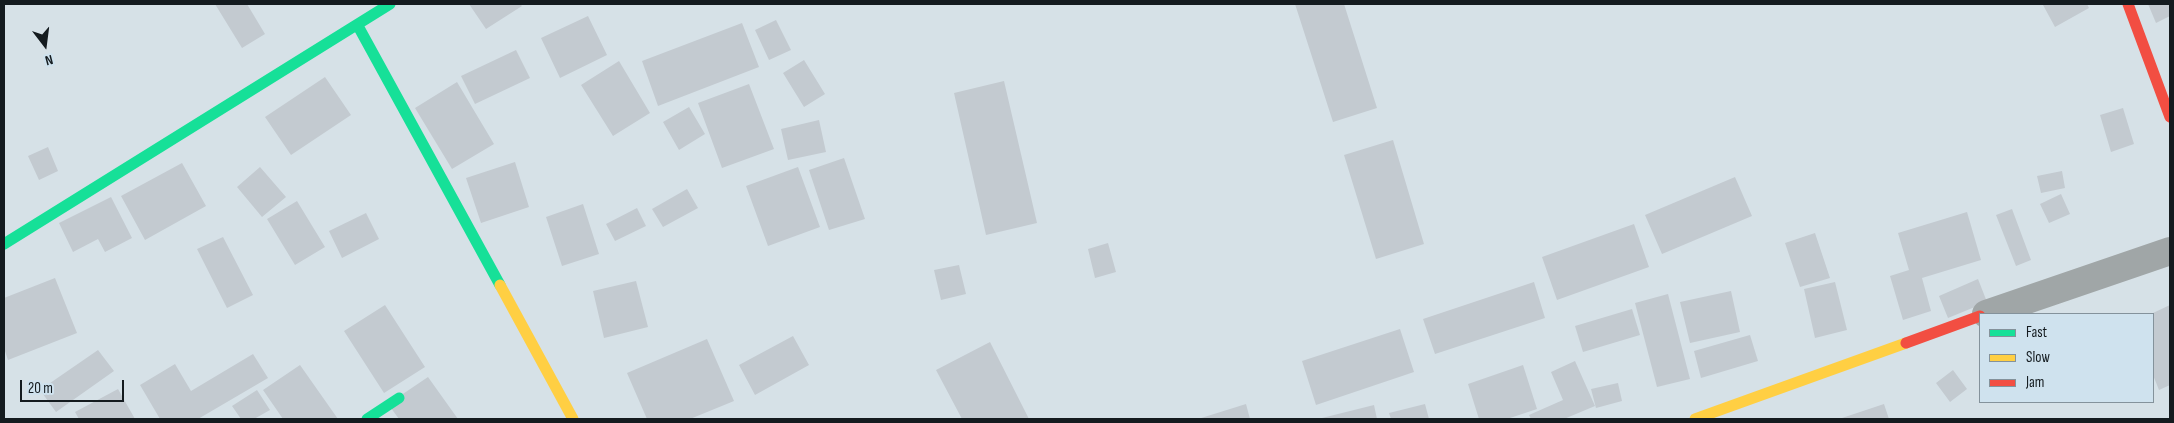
<!DOCTYPE html>
<style>
body{margin:0}
#map{position:relative;width:2174px;height:423px;overflow:hidden;background:#d6e1e7;font-family:"Sofia Sans Condensed",sans-serif}
canvas{display:block}
.frame{position:absolute;inset:0;border:5px solid #141b1f;pointer-events:none}
.legend{position:absolute;left:1979px;top:313px;width:175px;height:90px;box-sizing:border-box;background:#cfe2ee;border:1px solid #84929b;margin:0;padding:6px 9px;list-style:none;font-size:15px;color:#141b1f}
.legend li{display:flex;align-items:center;gap:10px;height:25px}
.legend b{width:25px;border:1px solid #84929b}
.north{position:absolute;left:20px;top:20px;width:50px;height:50px;-webkit-text-stroke:4px #cfe2ee;paint-order:stroke;rotate:165deg;font-size:14px;font-weight:700;line-height:20px;text-align:center;color:#141b1f}
.north::after{content:'';display:block;margin:auto;width:18px;height:22px;background:#141b1f;clip-path:polygon(50% 0,100% 100%,50% 72%,0 100%)}
.scale{position:absolute;left:20px;top:380px;width:104px;height:22px;box-sizing:border-box;border:2px solid #141b1f;border-top:0;padding-left:6px;font-size:15px;line-height:18px;white-space:nowrap;color:#141b1f;-webkit-text-stroke:4px #cfe2ee;paint-order:stroke}
</style>
<div id="map">
<canvas width="2174" height="423"></canvas>
<div class="frame"></div>
<ul class="legend">
<li><b style="height:6px;background:#16e098"></b>Fast</li>
<li><b style="height:6px;background:#ffcf43"></b>Slow</li>
<li><b style="height:6px;background:#f24e42"></b>Jam</li>
</ul>
<div class="north">N</div>
<div class="scale">20 m</div>
</div>
<script>
const ctx = document.querySelector('canvas').getContext('2d');
ctx.lineJoin = 'round';
function fill(path, color) { ctx.fillStyle = color; ctx.fill(path, 'evenodd'); }
const toPath = rows => new Path2D(rows.map(r => 'M' + r).join(''));
function trace(path, color, width, dash) { ctx.strokeStyle = color; ctx.lineWidth = width; ctx.lineCap = dash ? 'butt' : 'round'; ctx.setLineDash(dash || []); ctx.stroke(path); }
fill(toPath([
 [215,4,247,4,265,34,242,48],
 [469,4,520,4,522,6,486,29],
 [1295,4,1344,4,1377,108,1333,122],
 [2045,4,2087,4,2089,8,2055,27,2043,5],
 [2148,4,2170,4,2170,16,2156,23],
 [588,16,607,55,560,78,541,38],
 [776,20,791,50,769,60,755,30],
 [742,23,759,67,658,106,642,61],
 [516,50,530,78,475,104,461,76],
 [804,60,825,94,804,107,783,73],
 [619,61,650,113,613,136,581,85],
 [325,77,351,115,291,155,265,117],
 [1004,81,1037,223,986,235,954,93],
 [457,82,494,144,452,169,415,108],
 [749,84,774,149,722,168,698,103],
 [689,107,705,134,679,150,663,122],
 [2123,108,2134,144,2111,152,2100,115],
 [819,120,826,152,788,160,781,129],
 [1393,140,1424,244,1376,259,1344,155],
 [48,147,58,171,39,180,28,156],
 [844,158,865,219,829,230,809,170],
 [515,162,529,207,481,223,466,178],
 [182,163,206,206,145,240,121,196],
 [260,167,286,197,262,217,237,187],
 [798,167,820,227,768,246,746,186],
 [2062,171,2065,188,2041,193,2037,176],
 [1735,177,1752,216,1662,254,1645,215],
 [687,189,698,208,663,227,652,209],
 [2061,194,2070,214,2049,223,2040,204],
 [111,197,132,238,105,252,98,239,73,252,59,223],
 [297,201,325,247,295,265,267,219],
 [583,204,599,254,562,266,546,217],
 [637,208,646,226,615,241,606,224],
 [2012,209,2031,260,2016,266,1996,215],
 [1967,212,1981,260,1922,278,1931,311,1903,320,1890,276,1909,270,1898,233],
 [366,213,379,239,342,258,329,231],
 [1634,224,1649,267,1557,300,1542,257],
 [1815,233,1830,278,1800,287,1785,243],
 [223,237,253,295,227,308,197,249],
 [1108,243,1116,272,1095,278,1088,249],
 [959,265,966,294,941,300,934,270],
 [55,278,77,333,8,360,4,348,4,298],
 [1978,279,1987,302,1948,318,1939,296],
 [636,281,648,327,604,338,593,291],
 [1534,282,1545,318,1435,354,1423,319],
 [1835,282,1847,330,1815,338,1804,289],
 [1731,291,1740,332,1690,343,1680,302],
 [1668,294,1690,379,1657,387,1635,303],
 [385,305,425,367,384,393,344,331],
 [2170,305,2170,385,2159,390,2153,375,2153,313],
 [1632,309,1640,335,1583,352,1575,326],
 [1400,329,1414,372,1316,405,1302,361],
 [1750,335,1758,361,1701,378,1694,351],
 [793,336,809,365,755,395,739,365],
 [707,339,734,401,690,419,647,419,627,373],
 [990,342,1029,419,962,419,936,370],
 [98,350,114,371,56,412,40,390],
 [253,354,268,378,198,419,160,419,140,385,175,364,191,391],
 [1575,361,1595,406,1564,419,1531,419,1529,415,1563,400,1551,372],
 [300,365,338,419,283,419,263,390],
 [1523,365,1537,409,1507,419,1479,419,1468,384],
 [1953,370,1967,389,1950,402,1936,383],
 [428,377,458,419,399,419,388,404],
 [1618,383,1622,401,1596,408,1591,389],
 [118,389,135,419,79,419,75,412],
 [257,390,270,410,254,419,241,419,232,406],
 [1246,404,1250,419,1198,419],
 [1425,404,1429,419,1391,419,1389,413],
 [1884,404,1889,419,1839,419],
 [1374,405,1377,419,1318,419]
]), '#c3cad0');
trace(toPath([
 [1986,314,2170,251]
]), '#a0a6a7', 28);
trace(toPath([
 [358,26,500,285],
 [4,244,390,4],
 [367,419,399,398]
]), '#16e098', 11);
trace(toPath([
 [500,285,573,419],
 [1695,419,1906,343]
]), '#ffcf43', 11);
trace(toPath([
 [2128,4,2170,117],
 [1906,343,1980,316]
]), '#f24e42', 11);
</script>
